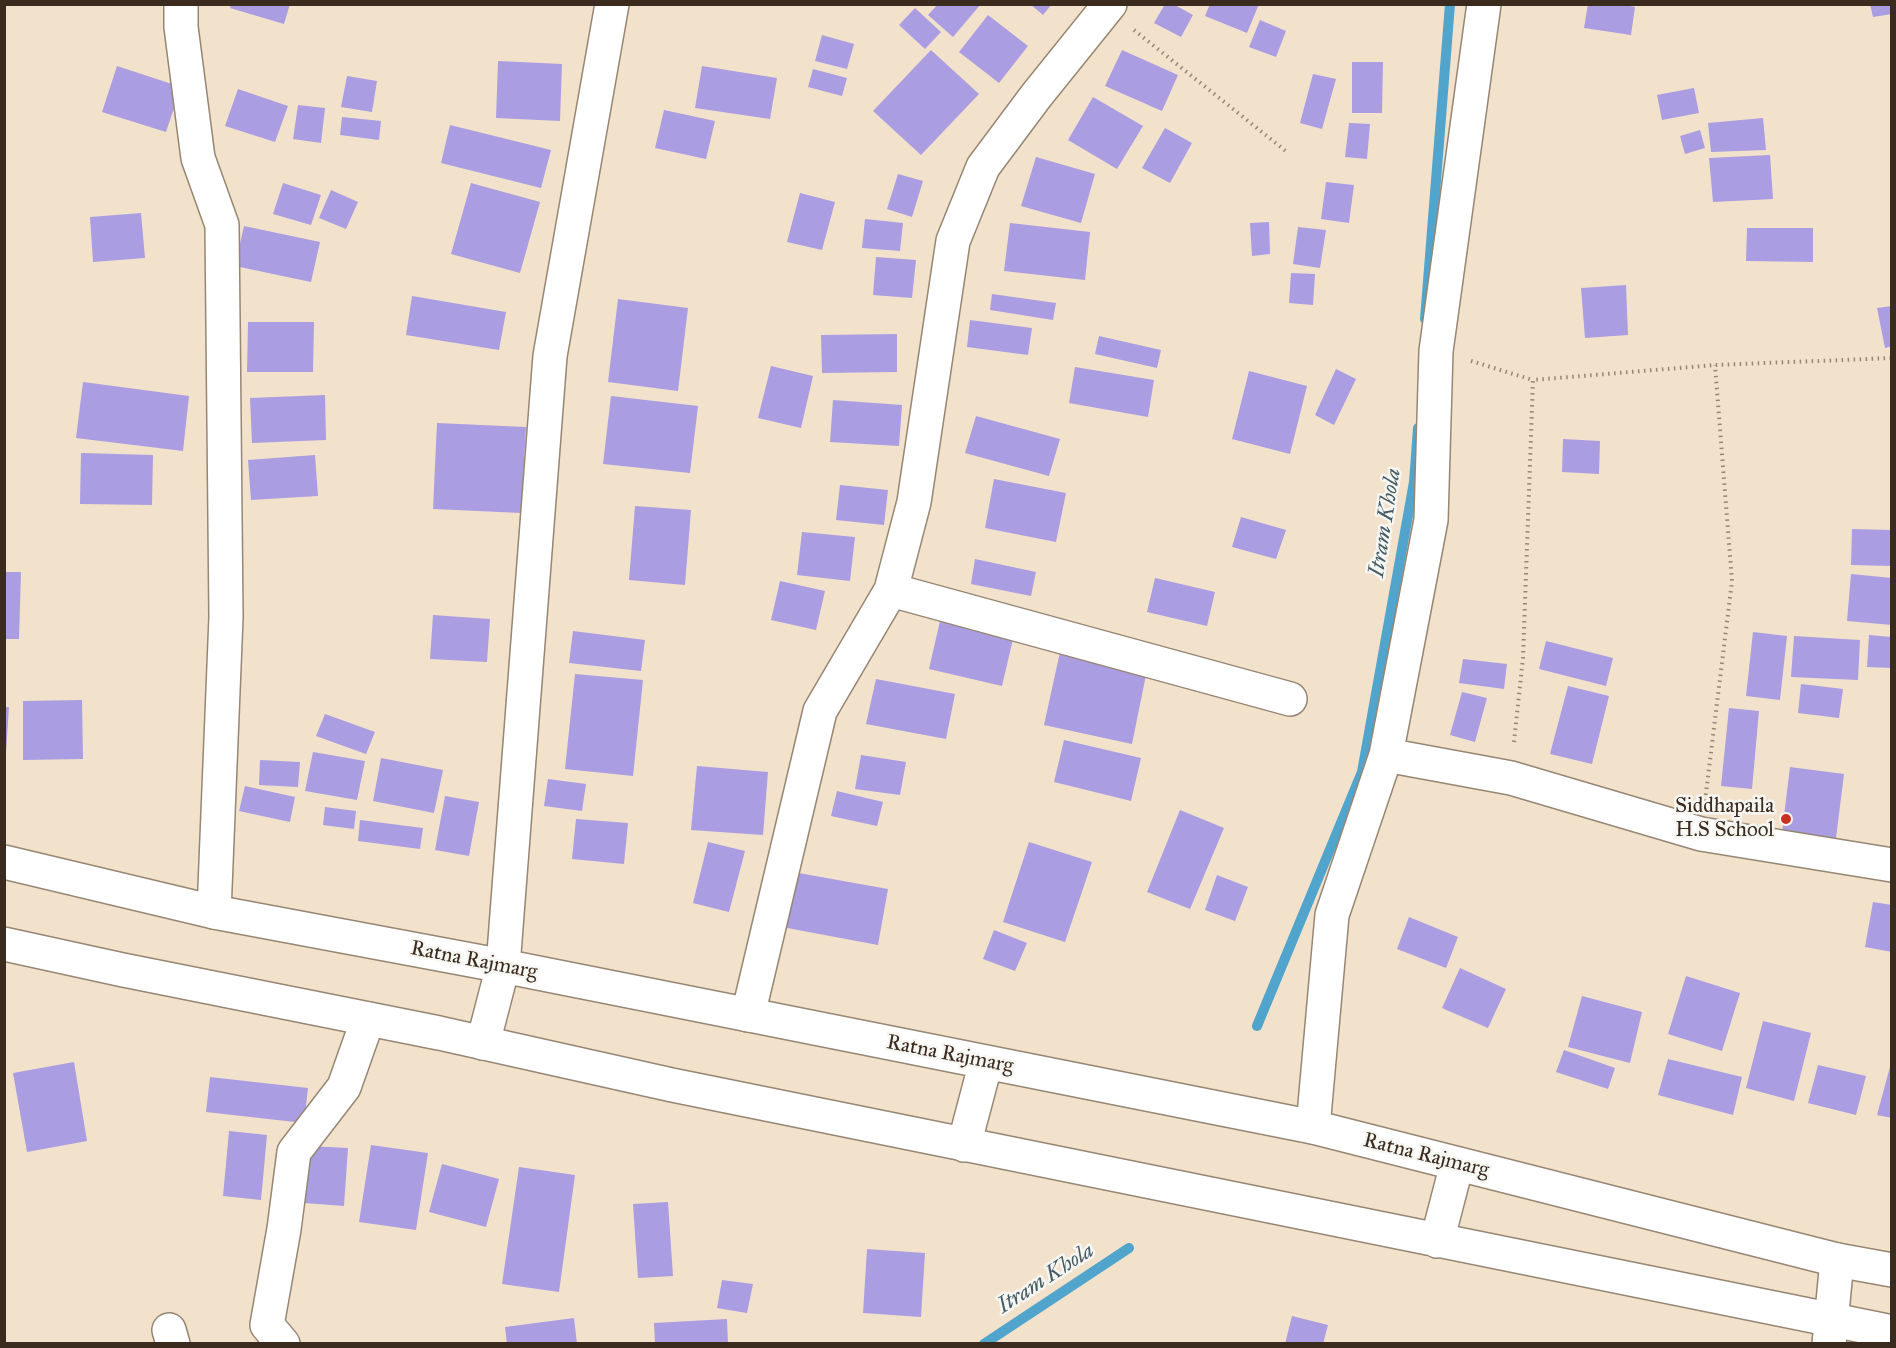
<!DOCTYPE html>
<style>
body{margin:0}
#map{position:relative;width:1896px;height:1348px;overflow:hidden;background:#f2e2cb;font-family:"IM FELL Great Primer",serif}
canvas{display:block}
.frame{position:absolute;inset:0;border:6px solid #3b2a1e;pointer-events:none}
</style>
<div id="map">
<canvas width="1896" height="1348"></canvas>
<div class="frame"></div>
</div>
<script>
const ctx = document.querySelector('canvas').getContext('2d');
ctx.lineJoin = 'round';
const toPath = rows => new Path2D(rows.map(r => 'M' + r).join(''));
function trace(path, color, width, dash) { ctx.strokeStyle = color; ctx.lineWidth = width; ctx.lineCap = dash ? 'butt' : 'round'; ctx.setLineDash(dash || []); ctx.stroke(path); }
function fill(path, color) { ctx.fillStyle = color; ctx.fill(path, 'evenodd'); }
function label(font, color, halo, rows, align = 'center') {
  ctx.font = font + ' "IM FELL Great Primer",serif'; ctx.lineWidth = 5; ctx.setLineDash([]); ctx.textBaseline = 'middle'; ctx.strokeStyle = halo; ctx.fillStyle = color; for (const [text, x, y, turn = 0] of rows) {
    ctx.save(); ctx.translate(x, y); ctx.rotate((+turn || 0) * Math.PI / 180); ctx.textAlign = isNaN(turn) ? turn : align; if (halo) ctx.strokeText(text, 0, 0); ctx.fillText(text, 0, 0); ctx.restore();
  }
}
trace(toPath([
 [1425,319,1450,4],
 [1257,1026,1362,772,1414,482,1418,428],
 [984,1344,1129,1248]
]), '#51a5cd', 10);
fill(toPath([
 [231,4,290,4,284,24,230,8],
 [938,4,981,4,953,37,928,15],
 [1030,4,1052,4,1043,15],
 [1165,4,1173,4,1193,15,1181,37,1154,23],
 [1210,4,1259,4,1247,33,1205,16],
 [1588,4,1621,4,1635,7,1631,35,1584,28],
 [1870,4,1892,4,1892,14,1873,17],
 [915,8,941,32,925,49,899,25],
 [988,15,1028,46,999,83,959,52],
 [1260,20,1286,31,1276,57,1249,47],
 [822,35,854,44,847,69,815,61],
 [931,50,979,94,921,155,873,111],
 [1122,50,1178,75,1162,111,1105,86],
 [498,61,562,64,560,121,496,118],
 [1352,62,1383,62,1382,113,1352,113],
 [117,66,181,87,166,132,102,112],
 [702,66,777,78,770,119,695,108],
 [813,69,847,78,842,96,808,87],
 [1313,74,1336,79,1322,129,1300,123],
 [347,76,377,81,372,112,341,107],
 [1694,88,1699,113,1662,120,1657,95],
 [238,89,288,106,275,142,225,126],
 [1093,97,1143,126,1117,169,1068,140],
 [298,105,325,108,321,143,293,139],
 [664,110,715,121,706,159,655,148],
 [342,117,381,121,379,140,340,135],
 [1763,118,1766,150,1711,152,1708,123],
 [1349,123,1370,124,1367,159,1345,157],
 [450,125,551,150,541,188,441,163],
 [1165,128,1192,143,1170,183,1142,168],
 [1700,130,1705,148,1685,154,1680,136],
 [1770,155,1773,199,1713,202,1709,158],
 [1036,157,1095,174,1081,223,1021,206],
 [898,174,923,181,912,217,887,209],
 [1326,182,1354,185,1349,223,1321,219],
 [283,183,321,195,311,225,273,214],
 [471,183,540,202,520,273,451,254],
 [331,190,358,202,346,229,319,218],
 [800,193,835,202,822,250,787,242],
 [141,213,145,258,93,262,90,217],
 [865,219,903,223,900,251,862,248],
 [1269,222,1270,254,1252,256,1250,223],
 [1010,223,1090,232,1085,280,1004,271],
 [244,226,320,242,311,282,235,266],
 [1298,227,1326,230,1320,268,1293,264],
 [1747,228,1813,228,1813,262,1746,261],
 [876,257,916,260,912,298,873,295],
 [1291,273,1315,274,1313,305,1289,303],
 [1626,285,1628,335,1585,338,1581,288],
 [992,294,1056,303,1053,320,990,310],
 [412,296,506,312,499,350,406,335],
 [618,299,688,308,678,391,608,382],
 [1892,306,1892,346,1885,348,1877,308],
 [970,320,1032,328,1028,355,967,347],
 [248,322,314,322,313,372,247,372],
 [897,334,897,372,822,373,821,335],
 [1099,336,1161,350,1157,368,1095,354],
 [771,366,813,376,801,428,758,418],
 [1075,367,1154,380,1148,417,1069,403],
 [1336,369,1356,379,1334,425,1315,415],
 [1249,371,1307,386,1290,454,1232,439],
 [83,382,189,396,183,451,76,438],
 [325,395,326,440,252,443,250,398],
 [611,396,698,406,690,473,603,464],
 [833,400,902,405,899,446,830,442],
 [976,416,1060,439,1049,476,965,453],
 [437,423,526,427,521,513,433,509],
 [1563,439,1600,441,1599,474,1562,472],
 [81,453,153,455,152,505,80,504],
 [315,455,318,496,251,500,248,460],
 [994,479,1066,493,1056,542,985,528],
 [840,485,888,490,884,525,836,520],
 [635,506,691,510,685,585,629,580],
 [1241,517,1286,530,1276,559,1232,547],
 [1852,529,1892,530,1892,566,1851,565],
 [802,532,855,537,850,581,797,575],
 [975,559,1036,572,1031,596,971,584],
 [4,572,21,572,19,639,4,639],
 [1851,574,1892,578,1892,625,1847,621],
 [1155,578,1215,592,1207,626,1147,612],
 [780,581,825,591,816,630,771,620],
 [433,615,490,619,487,662,430,659],
 [940,621,1013,639,1002,686,929,669],
 [573,631,645,640,641,671,569,663],
 [1753,632,1787,636,1780,700,1746,696],
 [1869,635,1892,637,1892,668,1867,667],
 [1794,636,1860,640,1858,680,1791,677],
 [1546,641,1613,658,1606,686,1539,669],
 [1060,652,1147,670,1132,744,1044,725],
 [1463,659,1507,664,1504,689,1459,683],
 [575,674,643,680,633,776,565,769],
 [876,679,955,694,946,739,866,724],
 [1801,684,1843,689,1839,718,1798,713],
 [1568,686,1609,696,1592,764,1550,754],
 [1462,692,1487,698,1475,742,1450,735],
 [82,700,83,759,23,760,23,701],
 [4,707,9,707,6,753,4,753],
 [1729,708,1759,711,1752,789,1721,786],
 [325,714,375,732,366,754,316,736],
 [1064,740,1141,758,1131,801,1054,782],
 [313,752,365,761,357,800,305,791],
 [861,755,906,762,900,795,855,789],
 [381,758,443,770,434,813,373,801],
 [260,760,300,762,298,787,259,785],
 [697,766,768,772,763,835,691,830],
 [1790,767,1844,774,1836,838,1782,832],
 [548,779,586,784,582,811,544,806],
 [245,786,295,797,290,822,239,811],
 [837,791,883,802,877,826,831,816],
 [445,796,479,802,469,856,435,850],
 [325,807,356,811,354,829,323,825],
 [1180,810,1224,828,1190,909,1147,892],
 [576,819,628,823,624,864,572,859],
 [360,820,423,828,420,849,358,841],
 [708,842,745,851,729,912,693,903],
 [1029,842,1092,862,1065,942,1003,922],
 [793,872,888,889,878,945,782,927],
 [1217,875,1248,887,1235,921,1205,910],
 [1873,902,1892,905,1892,952,1865,947],
 [1409,917,1458,937,1446,968,1397,949],
 [994,930,1027,943,1015,971,983,959],
 [1460,968,1506,989,1488,1028,1442,1008],
 [1686,976,1740,993,1722,1051,1668,1034],
 [1582,996,1642,1012,1630,1063,1568,1047],
 [1763,1021,1811,1033,1794,1101,1746,1088],
 [1564,1050,1615,1068,1608,1089,1556,1072],
 [1668,1059,1742,1077,1733,1115,1658,1095],
 [74,1062,87,1141,27,1152,13,1073],
 [1891,1063,1892,1064,1892,1118,1877,1115],
 [1818,1065,1866,1076,1856,1115,1808,1103],
 [210,1077,308,1088,304,1123,206,1112],
 [229,1131,267,1135,261,1200,223,1196],
 [371,1145,428,1153,416,1230,359,1222],
 [308,1146,348,1148,344,1206,304,1203],
 [442,1164,499,1179,486,1227,429,1212],
 [519,1167,575,1175,559,1292,502,1284],
 [668,1202,673,1276,638,1278,633,1204],
 [867,1249,925,1253,921,1317,863,1313],
 [722,1280,753,1284,747,1313,717,1308],
 [1292,1316,1328,1325,1323,1344,1285,1344],
 [574,1318,577,1344,507,1344,505,1327],
 [727,1319,728,1344,655,1344,654,1323]
]), '#ab9de1');
const street = toPath([
 [181,4,181,27,198,158,222,225,226,617,214,912],
 [891,590,1290,699],
 [1386,755,1511,778,1701,834,1892,865],
 [748,1015,820,711,891,590,914,502,953,241,983,167,1036,96,1110,4],
 [483,1043,503,966,550,356,612,4],
 [1313,1127,1332,915,1386,755,1431,520,1436,351,1484,4],
 [169,1330,173,1344],
 [283,1344,267,1325,284,1229,294,1152,344,1087,368,1019],
 [1829,1344,1837,1260]
]);
const primary = toPath([
 [4,862,214,912,503,966,1313,1127,1837,1260,1892,1270],
 [4,944,123,970,439,1033,672,1085,1892,1332],
 [964,1145,986,1062],
 [1437,1241,1457,1164]
]);
trace(street, '#968674', 36);
trace(primary, '#968674', 36);
trace(toPath([
 [1134,30,1287,152],
 [1471,361,1533,380],
 [1514,742,1523,658,1533,380,1715,365,1892,358],
 [1705,801,1732,581,1715,365]
]), '#968674', 4, [1.5, 4.5]);
trace(street, '#fff', 33);
trace(primary, '#fff', 33);
for (const [x, y, r, color] of [
 [1786,819,6,"#c8321e"]
]) { const dot = new Path2D(); dot.arc(x, y, r, 0, 2 * Math.PI); ctx.fillStyle = color; ctx.fill(dot); trace(dot, '#f6f6f2', 2); }
label('21px', '#3b2a1e', '#f6f6f2', [
 ["Siddhapaila",1774,807],
 ["H.S School",1774,831]
], 'right');
label('21px', '#3b2a1e', '#f6f6f2', [
 ["Ratna Rajmarg",474,961,11],
 ["Ratna Rajmarg",950,1055,11],
 ["Ratna Rajmarg",1426,1156,14]
]);
label('italic 22px', '#445b64', '#f6f6f2', [
 ["Itram Khola",1386,523,-81],
 ["Itram Khola",1046,1279,-33]
]);
</script>
